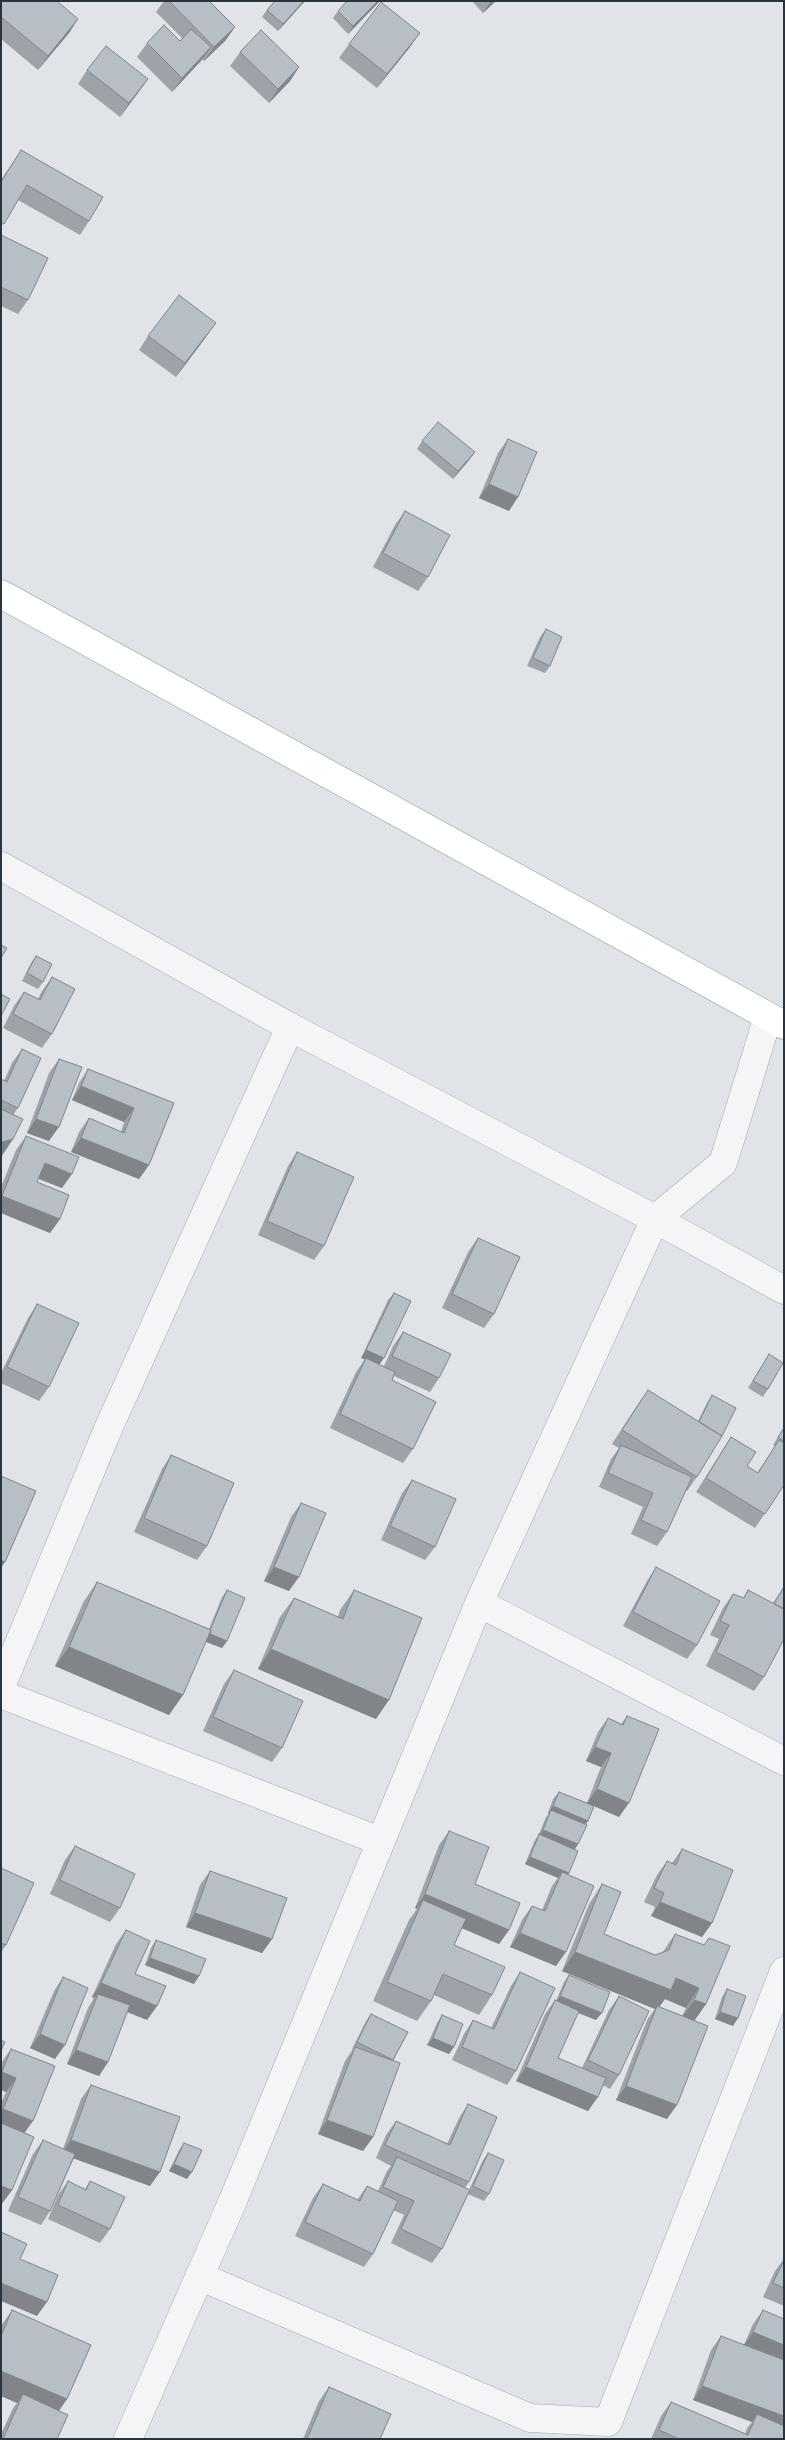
<!DOCTYPE html>
<style>
body{margin:0}
#map{position:relative;width:785px;height:2440px;overflow:hidden;background:#e0e4e8;font-family:Karla,sans-serif}
canvas{display:block}
.frame{position:absolute;inset:0;border:2px solid #29343f;pointer-events:none}
</style>
<div id="map">
<canvas width="785" height="2440"></canvas>
<div class="frame"></div>
</div>
<script>
const ctx = document.querySelector('canvas').getContext('2d');
ctx.lineJoin = 'round';
const toPath = rows => new Path2D(rows.map(r => 'M' + r).join(''));
function trace(path, color, width, dash) { ctx.strokeStyle = color; ctx.lineWidth = width; ctx.lineCap = dash ? 'butt' : 'round'; ctx.setLineDash(dash || []); ctx.stroke(path); }
function fill(path, color) { ctx.fillStyle = color; ctx.fill(path, 'evenodd'); }
const minor = toPath([
 [1,866,290,1027,655,1219,784,1290],
 [479,1603,784,1761],
 [1,1687,108,1429,290,1027],
 [1,1694,380,1841],
 [199,2276,530,2418,608,2422,784,1971],
 [128,2439,234,2198,479,1603,655,1219,723,1163,768,1017]
]);
const highway = toPath([
 [1,594,784,1025]
]);
trace(minor, '#a5acb2', 29);
trace(highway, '#88939f', 29);
trace(minor, '#f3f5f7', 28);
trace(highway, '#fff', 28);
fill(toPath([
 [1,1,78,19,69,33,38,70,1,39],
 [164,1,209,1,235,27,225,41,204,61,202,59,172,92,137,57,147,43,180,41,182,38,156,12],
 [275,1,305,1,278,31,262,17,267,10],
 [380,1,348,34,333,18,338,11],
 [472,1,496,1,483,13],
 [349,44,410,47,377,88,339,58],
 [240,52,299,67,290,81,269,103,230,66],
 [87,70,148,79,120,117,78,84],
 [21,150,89,221,80,235,18,200,1,227,1,180],
 [1,235,28,300,18,314,1,306],
 [148,336,206,337,176,377,139,350],
 [508,439,509,511,479,498,498,453],
 [422,441,475,452,453,479,417,449],
 [405,511,428,577,418,591,373,567,395,525],
 [546,629,550,666,545,673,527,666,540,637],
 [36,956,43,982,38,989,22,981,31,963],
 [52,977,52,1034,42,1048,3,1028,14,1006,24,992,38,999,42,991],
 [22,1049,18,1108,13,1115,13,1139,1,1158,1,1079,4,1081,12,1063],
 [59,1059,49,1141,27,1133,49,1073],
 [88,1069,174,1103,149,1165,139,1179,71,1152,79,1132,89,1118,121,1132,124,1122,72,1100,79,1083],
 [26,1136,62,1188,38,1179,37,1182,60,1219,50,1233,1,1213,1,1187,16,1150],
 [297,1152,324,1246,314,1260,258,1235,288,1166],
 [478,1238,494,1314,484,1328,442,1308,468,1252],
 [394,1293,380,1365,384,1366,393,1346,403,1332,439,1378,430,1392,394,1376,392,1380,413,1449,403,1463,330,1428,356,1372,365,1359,361,1358,388,1300],
 [37,1304,49,1387,39,1401,1,1383,1,1373,28,1318],
 [769,1354,768,1389,763,1397,748,1388],
 [648,1390,698,1421,707,1403,712,1395,697,1477,687,1491,686,1490,667,1532,657,1546,631,1534,643,1507,599,1487,611,1459,619,1448,612,1444,638,1404],
 [784,1427,784,1485,755,1528,696,1492,722,1451,731,1437,747,1466,757,1473,775,1446,773,1445],
 [171,1455,207,1546,197,1560,134,1532,162,1469],
 [412,1480,435,1547,425,1560,381,1540,402,1493],
 [301,1503,289,1591,264,1581,291,1517],
 [656,1567,697,1645,687,1659,623,1626,647,1581],
 [97,1582,209,1629,222,1597,227,1590,227,1641,222,1648,206,1642,169,1715,55,1666,84,1601],
 [784,1586,764,1677,754,1691,706,1666,719,1639,710,1635,723,1608,733,1594,743,1598,748,1590,773,1603],
 [354,1590,376,1719,258,1669,280,1617,294,1598,338,1617,340,1610],
 [234,1670,282,1748,272,1762,203,1731,224,1684],
 [627,1716,619,1817,594,1806,588,1821,585,1824,578,1844,575,1849,569,1873,568,1875,556,1966,510,1947,522,1920,532,1906,542,1910,552,1886,558,1878,525,1864,534,1842,539,1834,546,1817,549,1814,548,1813,553,1799,559,1792,587,1803,601,1767,586,1761,598,1732,608,1718,621,1724],
 [449,1831,475,1884,509,1930,499,1944,462,1928,454,1945,492,1995,479,2015,434,1995,431,2001,417,2021,373,2001,409,1920,417,1909,415,1908,439,1845],
 [75,1846,120,1908,110,1922,50,1894,65,1860],
 [682,1849,712,1923,702,1937,651,1916,655,1907,644,1902,657,1875,667,1861,672,1863],
 [1,1868,6,1945,1,1952],
 [210,1871,272,1939,262,1953,186,1927,200,1885],
 [602,1884,604,1934,655,1955,662,1953,675,1934,706,2004,694,2021,667,2119,616,2100,647,2020,655,2009,562,1971,589,1904],
 [665,1999,686,2008,682,2016,659,2007],
 [126,1930,135,1974,157,2006,147,2020,127,2012,108,2062,99,2076,67,2064,88,2008,94,1998,92,1997,116,1944],
 [156,1940,194,1984,145,1965,151,1948],
 [520,1972,516,2071,507,2085,452,2060,464,2034,473,2020,491,2028,511,1986],
 [569,1975,596,2020,578,2013,558,2058,582,2068,609,2010,619,1996,619,2075,610,2089,603,2085,588,2111,516,2081,545,2014,555,2000,556,2001,564,1982],
 [63,1977,55,2059,30,2048,54,1991],
 [727,1989,733,2026,715,2019,722,1997],
 [371,2014,408,2032,393,2061,373,2137,363,2151,318,2134,345,2061,353,2049,352,2049,366,2021],
 [442,2015,454,2047,449,2054,427,2045,437,2023],
 [11,2049,24,2133,12,2190,1,2205,1,2103,6,2092,1,2090,1,2063],
 [91,2085,150,2186,74,2158,50,2211,41,2225,8,2211,33,2154,43,2140,63,2149,81,2099],
 [468,2104,469,2182,465,2188,469,2190,483,2160,488,2153,489,2194,484,2201,468,2194,442,2249,432,2263,391,2243,404,2215,393,2210,373,2254,364,2267,295,2236,313,2198,323,2184,357,2200,367,2186,378,2191,387,2171,391,2166,376,2158,386,2135,396,2121,447,2144,459,2118],
 [184,2143,187,2179,169,2171,179,2150],
 [68,2181,85,2189,90,2181,110,2229,100,2243,48,2219,58,2195],
 [784,2259,784,2306,763,2297,775,2271],
 [12,2310,67,2399,59,2411,57,2439,1,2439,1,2434,13,2408,17,2403,1,2396,1,2326],
 [763,2310,784,2439,651,2439,661,2416,671,2402,745,2434,747,2428,752,2422,693,2400,711,2350,721,2336,744,2345,753,2324],
 [329,2387,380,2439,303,2439,319,2401]
]), '#9ea3a9');
fill(toPath([
 [304,1,305,1,278,31,283,24],
 [378,1,380,1,348,34,353,26],
 [491,1,496,1,483,13],
 [78,19,69,33,38,70,48,56],
 [235,27,225,41,204,61,214,47],
 [420,33,410,47,377,88,387,74],
 [211,47,201,61,172,92,182,78],
 [299,67,290,81,269,103,278,89],
 [148,79,138,93,120,117,129,103],
 [216,323,206,337,176,377,185,363],
 [475,452,470,459,453,479,458,471],
 [489,484,518,497,509,511,479,498],
 [81,1086,134,1108,124,1122,72,1100],
 [36,1119,59,1127,49,1141,27,1133],
 [81,1138,149,1165,139,1179,71,1152],
 [13,1139,1,1156,1,1143,2,1142],
 [45,1163,72,1174,62,1188,35,1177],
 [2,1196,60,1219,50,1233,1,1213,1,1197],
 [366,1350,384,1358,379,1365,361,1358],
 [1,1560,5,1562,1,1568],
 [274,1567,299,1577,289,1591,264,1581],
 [209,1633,227,1641,222,1648,204,1641],
 [69,1647,183,1695,169,1715,55,1666],
 [271,1649,389,1700,376,1719,258,1669],
 [595,1747,611,1753,601,1767,586,1761],
 [597,1789,629,1803,619,1817,587,1803],
 [553,1806,588,1821,583,1828,551,1810,549,1814,548,1813],
 [543,1830,578,1844,573,1852,538,1837],
 [530,1857,569,1873,564,1880,562,1872,558,1878,525,1864],
 [425,1894,509,1930,499,1944,419,1910,423,1900,417,1909,415,1908],
 [660,1902,712,1923,702,1937,651,1916],
 [195,1913,272,1939,262,1953,186,1927],
 [520,1933,566,1952,556,1966,510,1947],
 [575,1952,676,1978,699,1988,686,2008,665,1999,657,2010,657,2006,655,2009,562,1971],
 [150,1958,199,1976,194,1984,145,1965],
 [101,1983,157,2006,147,2020,96,1999,98,1994,94,1998,92,1997],
 [560,1996,602,2013,596,2020,555,2003],
 [694,2000,706,2004,692,2024,681,2019],
 [720,2012,738,2018,733,2026,715,2019],
 [40,2034,65,2045,55,2059,30,2048],
 [433,2038,454,2047,449,2054,427,2045],
 [76,2050,108,2062,99,2076,67,2064],
 [526,2067,598,2097,588,2111,516,2081],
 [2,2072,16,2078,6,2092,1,2090,1,2073],
 [626,2086,677,2105,667,2119,616,2100],
 [3,2109,33,2121,23,2135,1,2126,1,2111],
 [327,2120,373,2137,363,2151,318,2134],
 [71,2140,160,2172,150,2186,61,2154],
 [174,2164,192,2172,187,2179,169,2171],
 [1,2186,12,2190,1,2205],
 [1,2283,47,2302,37,2316,1,2301],
 [753,2332,784,2345,784,2363,743,2346],
 [1,2371,67,2399,53,2419,23,2394,17,2403,1,2396],
 [702,2386,784,2416,784,2434,757,2414,752,2422,693,2400]
]), '#81858a');
const building = toPath([
 [1,1,57,1,78,19,48,56,1,17,1,1],
 [169,1,209,1,235,27,214,47,169,1],
 [275,1,304,1,283,24,267,10,275,1],
 [347,1,378,1,353,26,338,11,347,1],
 [381,2,420,33,387,74,349,44,381,2],
 [164,25,180,41,191,29,211,47,182,78,147,43,164,25],
 [261,30,299,67,278,89,240,52,261,30],
 [106,46,148,79,129,103,87,70,106,46],
 [21,150,103,197,89,221,27,185,4,224,1,222,1,182,21,150],
 [1,235,48,258,28,300,1,287,1,235],
 [179,295,216,323,185,363,148,336,179,295],
 [438,422,475,452,458,471,422,441,438,422],
 [508,439,537,452,518,497,489,484,508,439],
 [405,511,450,535,428,577,383,553,405,511],
 [546,629,562,637,550,666,533,658,546,629],
 [1,945,7,948,1,958,1,945],
 [36,956,52,964,43,982,27,973,36,956],
 [52,977,75,989,52,1034,13,1014,24,992,40,1000,52,977],
 [1,994,10,999,1,1016,1,994],
 [22,1049,41,1058,18,1108,1,1100,1,1079,7,1082,22,1049],
 [59,1059,82,1067,59,1127,36,1119,59,1059],
 [88,1069,174,1103,149,1165,81,1138,89,1118,124,1133,134,1108,81,1086,88,1069],
 [1,1109,23,1119,13,1139,2,1142,1,1142,1,1109],
 [26,1136,79,1157,72,1174,45,1163,37,1182,69,1195,60,1219,2,1196,26,1136],
 [297,1152,354,1177,324,1246,267,1221,297,1152],
 [478,1238,520,1257,494,1314,452,1294,478,1238],
 [394,1293,411,1301,384,1358,366,1350,394,1293],
 [37,1304,79,1323,49,1387,7,1367,37,1304],
 [403,1332,451,1354,439,1378,392,1356,403,1332],
 [769,1354,783,1363,768,1389,753,1381,769,1354],
 [366,1358,395,1372,392,1380,436,1402,413,1449,340,1414,366,1358],
 [648,1390,722,1436,697,1477,622,1430,648,1390],
 [712,1395,736,1408,722,1436,699,1422,712,1395],
 [784,1428,784,1441,778,1437,784,1428],
 [731,1437,756,1452,747,1466,758,1473,779,1440,784,1443,784,1485,765,1514,706,1478,731,1437],
 [621,1445,692,1477,667,1532,641,1520,653,1493,608,1473,621,1445],
 [171,1455,234,1483,207,1546,144,1518,171,1455],
 [1,1476,36,1491,5,1562,1,1560,1,1476],
 [412,1480,456,1499,435,1547,390,1526,412,1480],
 [301,1503,326,1513,299,1577,274,1567,301,1503],
 [656,1567,720,1601,697,1645,633,1612,656,1567],
 [97,1582,211,1630,183,1695,69,1647,97,1582],
 [784,1587,784,1609,774,1604,784,1587],
 [227,1590,245,1598,227,1641,210,1634,211,1630,210,1630,227,1590],
 [354,1590,422,1618,389,1700,271,1649,294,1598,343,1619,354,1590],
 [748,1590,784,1609,784,1639,764,1677,716,1652,729,1625,720,1621,733,1594,744,1598,748,1590],
 [234,1670,303,1701,282,1748,213,1717,234,1670],
 [627,1716,659,1729,629,1803,597,1789,611,1753,595,1747,608,1718,623,1725,627,1716],
 [559,1792,594,1806,588,1821,553,1806,559,1792],
 [551,1810,587,1825,578,1844,543,1830,551,1810],
 [449,1831,489,1847,475,1884,520,1903,509,1930,425,1894,449,1831],
 [539,1834,578,1851,569,1873,530,1857,539,1834],
 [75,1846,135,1874,120,1908,60,1880,75,1846],
 [682,1849,733,1870,712,1923,660,1902,664,1893,654,1888,667,1861,676,1865,682,1849],
 [1,1868,34,1883,6,1945,1,1943,1,1868],
 [210,1871,287,1898,272,1939,195,1913,210,1871],
 [562,1872,594,1886,566,1952,520,1933,532,1906,545,1911,562,1872],
 [602,1884,621,1892,604,1934,655,1955,669,1950,675,1934,704,1945,709,1938,730,1946,706,2004,694,2000,699,1988,676,1978,671,1990,575,1952,602,1884],
 [423,1900,466,1919,454,1945,505,1967,492,1995,443,1974,431,2001,387,1982,423,1900],
 [126,1930,150,1941,135,1974,166,1986,157,2006,101,1983,126,1930],
 [156,1940,206,1959,199,1976,150,1958,156,1940],
 [520,1972,555,1988,516,2071,462,2047,473,2020,494,2029,520,1972],
 [569,1975,610,1992,602,2013,560,1996,569,1975],
 [63,1977,88,1988,65,2045,40,2034,63,1977],
 [727,1989,746,1996,738,2018,720,2012,727,1989],
 [98,1994,130,2005,108,2062,76,2050,98,1994],
 [619,1996,649,2011,619,2075,588,2060,619,1996],
 [555,2000,579,2011,558,2058,606,2078,598,2097,526,2067,555,2000],
 [657,2006,708,2026,677,2105,626,2086,657,2006],
 [371,2014,408,2032,393,2060,357,2042,371,2014],
 [442,2015,463,2024,454,2047,433,2038,442,2015],
 [1,2040,5,2042,1,2051,1,2040],
 [355,2047,400,2063,373,2137,327,2120,355,2047],
 [11,2049,55,2066,33,2121,3,2109,16,2078,2,2072,11,2049],
 [91,2085,180,2117,160,2172,71,2140,91,2085],
 [468,2104,497,2117,469,2182,385,2145,396,2121,450,2145,468,2104],
 [1,2123,34,2137,12,2190,1,2186,1,2123],
 [43,2140,75,2154,50,2211,18,2197,43,2140],
 [184,2143,202,2150,192,2172,174,2164,184,2143],
 [488,2153,504,2160,489,2194,473,2186,488,2153],
 [397,2157,470,2190,442,2249,401,2229,414,2201,383,2187,397,2157],
 [68,2181,86,2190,90,2181,125,2197,110,2229,58,2205,68,2181],
 [323,2184,360,2201,367,2186,398,2201,373,2254,305,2222,323,2184],
 [1,2232,27,2244,20,2259,58,2275,47,2302,1,2283,1,2232],
 [784,2260,784,2288,773,2283,784,2260],
 [12,2310,91,2345,67,2399,1,2371,1,2336,12,2310],
 [763,2310,784,2319,784,2345,753,2332,763,2310],
 [721,2336,784,2360,784,2416,702,2386,721,2336],
 [329,2387,391,2414,380,2439,307,2439,329,2387],
 [23,2394,68,2415,57,2439,3,2439,23,2394],
 [671,2402,748,2435,757,2414,784,2426,784,2439,679,2439,659,2430,671,2402]
]);
fill(building, '#b8bec5');
trace(building, '#81858a', 1);
</script>
